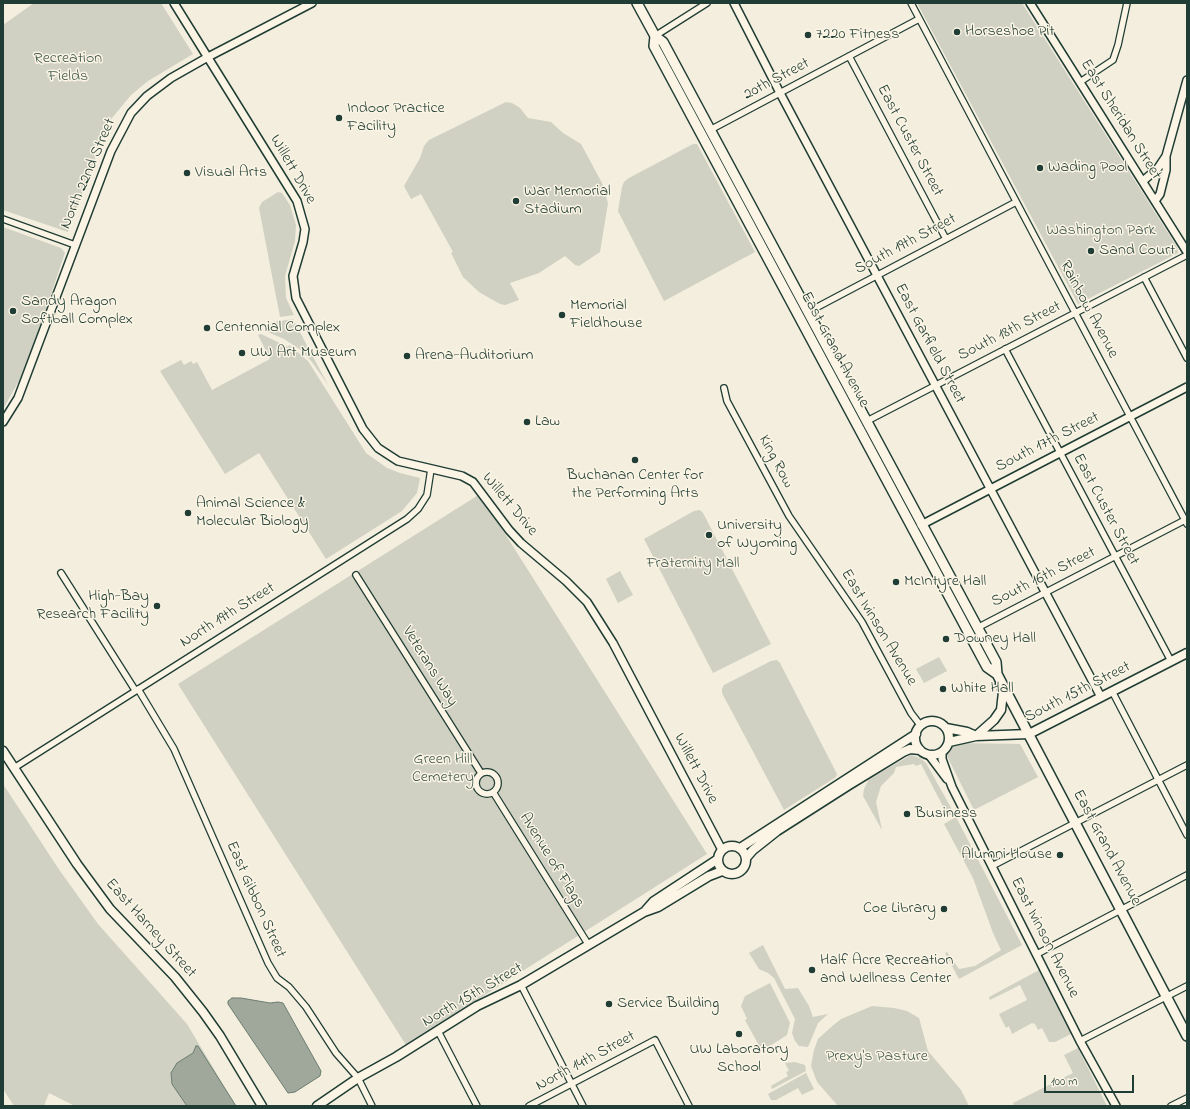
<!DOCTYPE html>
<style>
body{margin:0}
#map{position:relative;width:1190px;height:1109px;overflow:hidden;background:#f3eede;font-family:"Indie Flower",sans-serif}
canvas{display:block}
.frame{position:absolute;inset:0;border:4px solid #1f3d34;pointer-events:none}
.scale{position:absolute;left:1044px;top:1075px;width:90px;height:18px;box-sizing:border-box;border:2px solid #1f3d34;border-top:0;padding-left:5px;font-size:12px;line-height:14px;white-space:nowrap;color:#1f3d34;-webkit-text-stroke:3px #fcf5e5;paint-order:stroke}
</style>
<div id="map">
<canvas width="1190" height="1109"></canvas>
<div class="frame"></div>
<div class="scale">100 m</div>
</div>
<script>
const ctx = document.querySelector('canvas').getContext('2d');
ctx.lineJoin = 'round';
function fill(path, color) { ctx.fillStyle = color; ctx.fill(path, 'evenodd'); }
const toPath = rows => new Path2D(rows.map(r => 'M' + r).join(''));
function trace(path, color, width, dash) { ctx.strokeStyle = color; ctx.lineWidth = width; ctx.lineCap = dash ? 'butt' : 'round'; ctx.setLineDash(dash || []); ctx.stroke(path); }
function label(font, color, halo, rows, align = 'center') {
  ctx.font = font + ' "Indie Flower",sans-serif'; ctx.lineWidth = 3; ctx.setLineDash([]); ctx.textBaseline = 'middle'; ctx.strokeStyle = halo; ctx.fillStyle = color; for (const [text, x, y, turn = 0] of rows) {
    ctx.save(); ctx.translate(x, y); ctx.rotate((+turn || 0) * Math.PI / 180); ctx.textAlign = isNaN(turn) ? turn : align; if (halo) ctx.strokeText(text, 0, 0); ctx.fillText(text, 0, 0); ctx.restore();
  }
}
fill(toPath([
 [34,3,161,3,193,54,148,81,131,95,108,123,68,232,3,210,3,25],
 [917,3,1022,3,1177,247,1178,253,1078,304],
 [506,102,512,103,520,108,528,118,551,122,563,133,581,144,602,183,608,203,600,252,579,266,575,265,565,256,539,273,510,283,519,300,505,305,500,304,479,292,463,277,451,253,453,252,421,194,411,199,404,186,420,158,424,146,429,140],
 [693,144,697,144,755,252,664,301,618,211,622,187,624,182,629,178],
 [278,192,282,193,290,205,296,225,295,241,285,276,286,298,294,315,280,317,259,208,262,202],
 [3,227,61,248,65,253,34,344,20,379,3,409],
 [293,319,328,385,312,362,301,350,284,339,265,331,267,323],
 [261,334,288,347,289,345,308,361,366,453,387,468,400,473,420,478,417,493,402,511,326,559,259,453,225,474,160,371,181,360,184,365,191,361,193,364,197,362,212,390,270,359,258,335],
 [480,494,707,854,406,1045,178,684],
 [700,510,703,513,771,644,713,673,644,539,694,511],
 [620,571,633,595,618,603,606,579],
 [939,657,947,671,924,683,916,669],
 [777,660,780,663,837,774,836,777,784,810,722,693,722,689,724,685,771,661],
 [960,743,1020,744,1038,777,974,810,947,756,947,751,950,747],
 [911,755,920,758,926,763,954,813,950,815,947,814,921,764,916,766,914,764,896,767,894,773,881,786,876,802,882,830,863,796,864,789,869,779],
 [3,784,58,868,98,924,187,1024,236,1106,75,1106,49,1093,44,1106,14,1106,3,1089],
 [956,817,1022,945,959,979,945,953,947,952,959,969,975,966,1001,950,993,933,973,878,944,824],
 [763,945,785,989,798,988,809,1006,813,1017,828,1014,818,1023,808,1047,799,1046,795,1041,792,1033,795,1019,774,978,768,973,759,969,749,953],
 [1041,969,1073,1033,1055,1042,1049,1042,1042,1028,1038,1030,1035,1024,1032,1023,1012,1034,1009,1026,1006,1028,999,1014,1027,1000,1020,985,990,1000,989,997],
 [770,983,790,1023,787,1035,762,1051,745,1020,747,1019,741,1006,745,996],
 [872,1006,894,1008,907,1011,919,1018,928,1051,961,1090,969,1106,838,1106,817,1082,811,1066,814,1050,818,1039,830,1028,841,1019],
 [1078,1048,1107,1106,1014,1106,1013,1103,1073,1073,1064,1055],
 [795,1062,805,1065,806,1071,772,1089,771,1086,788,1076,786,1072,789,1071,785,1063],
 [806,1073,814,1089,802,1095,798,1088,776,1100,771,1100,768,1094]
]), '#d0d1c2');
const water = toPath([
 [232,998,241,998,270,1003,278,1002,283,1003,321,1071,320,1076,295,1092,288,1093,228,1004,228,1001,232,998],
 [196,1046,198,1046,236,1106,187,1106,172,1084,171,1073,177,1063,193,1053,196,1046]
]);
fill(water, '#a0a89b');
trace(water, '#6c7d72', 1);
const minor = toPath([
 [911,3,1187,524],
 [655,36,707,3],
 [849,56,946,239],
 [1080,82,1113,60,1118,45,1127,3],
 [710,130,919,19],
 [3,219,75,245],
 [1144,277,1187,358],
 [808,312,1016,202],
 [1005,349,1171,661],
 [724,388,727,401,789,516,862,622,911,713,921,726],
 [867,421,1187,255],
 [61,573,135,690],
 [356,575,481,773],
 [977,628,1187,519],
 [138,689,174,749,268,963,277,978,289,987,306,1007,336,1053,358,1078,372,1106],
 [1112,691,1187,835],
 [14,768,407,519,418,509,427,495,431,469],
 '476 783a11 11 0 1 1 22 0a11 11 0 1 1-22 0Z',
 [493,792,588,944],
 [992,866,1187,765],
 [1037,954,1187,875],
 [521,985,583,1106],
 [438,1031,477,1106],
 [1080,1041,1187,986],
 [529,1106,655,1040,689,1106],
 [1171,1106,1187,1098]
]);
const tertiary = toPath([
 [174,3,297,201,305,229,303,242,293,276,296,298,363,429,378,448,398,461,462,476,473,482,509,530,521,543,566,581,587,602,613,643,722,850],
 [734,3,780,93,1101,697],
 [1030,3,1187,252],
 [1143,181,1158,168,1166,156,1187,80],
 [1155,201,1160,194,1166,170,1166,156],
 [3,422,18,398,111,151,131,113,147,96,171,78,208,57,312,3],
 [921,525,1187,387],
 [942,752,942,759,952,787,1080,1041,1116,1106],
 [929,755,947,779]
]);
const secondary = toPath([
 '915 738a17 17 0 1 1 34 0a17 17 0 1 1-34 0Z',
 [946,728,967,732,976,736],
 [976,736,994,720,1001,710,1003,692,1000,684],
 [949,742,976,736,1029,734,1187,653],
 [3,751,77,864,110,909,175,977,203,1012,220,1036,262,1106],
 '718 860a14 14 0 1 1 28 0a14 14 0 1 1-28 0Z',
 [740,848,916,734],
 [746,858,753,850,777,831,849,785,903,752,910,749,920,750],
 [646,910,654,901,718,859],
 [317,1106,358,1078,396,1057,477,1006,521,985,644,912,658,907,709,876,722,871]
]);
const primary = toPath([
 [637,3,655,36,663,42,996,662,997,674,1187,1036],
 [655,36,654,46,987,667,997,674]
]);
trace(minor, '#1f3d34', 8);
trace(tertiary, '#1f3d34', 10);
trace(secondary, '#1f3d34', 11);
trace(primary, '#1f3d34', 12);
trace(minor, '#fcf5e5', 5.5);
trace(tertiary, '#fcf5e5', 7);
trace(secondary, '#fcf5e5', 8);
trace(primary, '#fcf5e5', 9);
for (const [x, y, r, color] of [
 [957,32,4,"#1f3d34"],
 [808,35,4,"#1f3d34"],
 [339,118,4,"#1f3d34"],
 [1040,168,4,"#1f3d34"],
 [187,173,4,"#1f3d34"],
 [516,201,4,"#1f3d34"],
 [1091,251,4,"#1f3d34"],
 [13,311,4,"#1f3d34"],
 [562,315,4,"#1f3d34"],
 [207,328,4,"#1f3d34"],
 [242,353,4,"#1f3d34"],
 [407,356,4,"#1f3d34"],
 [527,422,4,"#1f3d34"],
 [635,460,4,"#1f3d34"],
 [188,513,4,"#1f3d34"],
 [709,535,4,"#1f3d34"],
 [896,582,4,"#1f3d34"],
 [157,606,4,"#1f3d34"],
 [946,639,4,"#1f3d34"],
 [943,689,4,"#1f3d34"],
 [907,814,4,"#1f3d34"],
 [1060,855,4,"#1f3d34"],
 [944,909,4,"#1f3d34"],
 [812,970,4,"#1f3d34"],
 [609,1004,4,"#1f3d34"],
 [739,1034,4,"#1f3d34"]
]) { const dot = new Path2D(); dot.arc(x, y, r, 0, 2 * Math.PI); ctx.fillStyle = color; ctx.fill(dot); trace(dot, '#fcf5e5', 1.5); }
label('16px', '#1f3d34', '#fcf5e5', [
 ["Horseshoe Pit",965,32],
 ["7220 Fitness",816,35],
 ["Indoor Practice",347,109],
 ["Facility",347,127],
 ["Wading Pool",1048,168],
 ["Visual Arts",195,173],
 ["War Memorial",524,192],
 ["Stadium",524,210],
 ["Sand Court",1099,251],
 ["Sandy Aragon",21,302],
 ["Softball Complex",21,320],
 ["Memorial",570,306],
 ["Fieldhouse",570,324],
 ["Centennial Complex",215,328],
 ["UW Art Museum",250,353],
 ["Arena-Auditorium",415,356],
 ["Law",535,422],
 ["Buchanan Center for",635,476,"center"],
 ["the Performing Arts",635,494,"center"],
 ["Animal Science &",196,504],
 ["Molecular Biology",196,522],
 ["University",717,526],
 ["of Wyoming",717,544],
 ["McIntyre Hall",904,582],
 ["High-Bay",149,597,"right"],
 ["Research Facility",149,615,"right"],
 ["Downey Hall",954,639],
 ["White Hall",951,689],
 ["Business",915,814],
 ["Alumni House",1052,855,"right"],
 ["Coe Library",936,909,"right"],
 ["Half Acre Recreation",820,961],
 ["and Wellness Center",820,979],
 ["Service Building",617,1004],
 ["UW Laboratory",739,1050,"center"],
 ["School",739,1068,"center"]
], 'left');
label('16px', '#425b50', '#fcf5e5', [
 ["Recreation",68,59],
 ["Fields",68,77],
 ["Washington Park",1101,231],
 ["Fraternity Mall",693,564],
 ["Green Hill",443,760],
 ["Cemetery",443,778],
 ["Prexy's Pasture",877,1057]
]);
label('16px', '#1f3d34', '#fcf5e5', [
 ["20th Street",777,80,-28],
 ["East Sheridan Street",1120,120,58],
 ["East Custer Street",909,141,62],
 ["Willett Drive",292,170,60],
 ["North 22nd Street",89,174,-67],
 ["South 19th Street",906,245,-28],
 ["Rainbow Avenue",1088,310,62],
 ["South 18th Street",1010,332,-27],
 ["East Garfield Street",929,344,62],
 ["East Grand Avenue",834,350,62],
 ["South 17th Street",1048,443,-27],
 ["King Row",775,462,62],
 ["Willett Drive",509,505,50],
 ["East Custer Street",1105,510,62],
 ["South 16th Street",1044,578,-27],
 ["North 19th Street",228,616,-32],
 ["East Ivinson Avenue",878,628,59],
 ["Veterans Way",429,667,58],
 ["South 15th Street",1078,693,-27],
 ["Willett Drive",695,769,62],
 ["East Grand Avenue",1106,848,62],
 ["Avenue of Flags",551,861,58],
 ["East Gibbon Street",255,900,66],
 ["East Harney Street",150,929,48],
 ["East Ivinson Avenue",1044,938,63],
 ["North 15th Street",473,996,-30],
 ["North 14th Street",586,1062,-28]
]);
</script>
